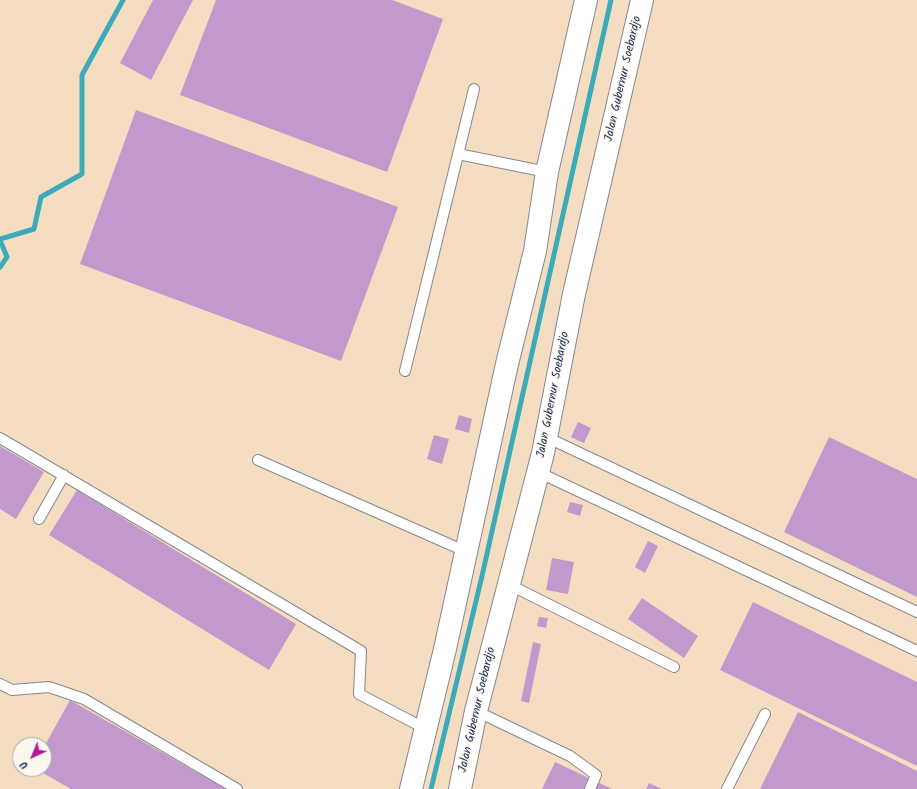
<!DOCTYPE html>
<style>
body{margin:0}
#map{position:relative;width:917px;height:789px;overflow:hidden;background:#f5ddc1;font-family:Kalam,sans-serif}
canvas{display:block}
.north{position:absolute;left:12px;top:737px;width:40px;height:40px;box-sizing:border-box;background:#fbf7ec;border:1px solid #a1a7b3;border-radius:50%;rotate:224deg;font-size:11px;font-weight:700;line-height:16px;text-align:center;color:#1b2f5e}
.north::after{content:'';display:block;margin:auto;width:14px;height:18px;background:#b5179e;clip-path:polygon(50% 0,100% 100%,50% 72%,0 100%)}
</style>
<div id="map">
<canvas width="917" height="789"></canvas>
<div class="north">U</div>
</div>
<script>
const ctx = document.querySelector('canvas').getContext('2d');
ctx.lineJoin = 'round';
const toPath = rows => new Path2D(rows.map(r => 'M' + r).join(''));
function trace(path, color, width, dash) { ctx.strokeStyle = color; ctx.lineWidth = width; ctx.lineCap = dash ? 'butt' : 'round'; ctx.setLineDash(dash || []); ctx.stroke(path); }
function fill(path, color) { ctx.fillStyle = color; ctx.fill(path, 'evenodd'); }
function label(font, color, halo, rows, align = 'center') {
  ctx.font = font + ' Kalam,sans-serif'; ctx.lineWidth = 3; ctx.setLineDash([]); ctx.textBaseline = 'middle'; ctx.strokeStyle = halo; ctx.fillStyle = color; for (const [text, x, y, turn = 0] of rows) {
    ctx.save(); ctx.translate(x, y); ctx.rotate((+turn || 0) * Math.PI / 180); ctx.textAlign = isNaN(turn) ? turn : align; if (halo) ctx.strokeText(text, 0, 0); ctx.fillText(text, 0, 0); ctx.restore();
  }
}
trace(toPath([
 [0,239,34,229,41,197,82,174,82,75,123,0],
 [0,240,7,257,0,267],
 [431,789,482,576,611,0]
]), '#3babb9', 5);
fill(toPath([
 [153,0,193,0,151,80,120,63],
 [216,0,392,0,443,19,387,172,180,95],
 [136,110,398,207,341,361,80,264],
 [459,415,472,419,469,433,455,429],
 [578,422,591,428,584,443,571,437],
 [434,435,449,439,442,464,427,459],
 [829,437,917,479,917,597,784,532],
 [0,446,44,472,16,519,0,509],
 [77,490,296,624,269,670,49,535],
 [570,502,583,505,580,516,567,512],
 [648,541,658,546,645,573,635,567],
 [552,558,574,562,568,594,546,590],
 [642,598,698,636,684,658,628,619],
 [753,602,917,682,917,766,720,670],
 [539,617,548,618,546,628,537,626],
 [533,642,541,644,529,703,521,701],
 [70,700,226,789,71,789,36,769,44,769,44,747],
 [798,712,917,771,917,789,760,789],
 [555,762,612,789,542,789],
 [649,783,662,789,646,789]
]), '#c299cc');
const lane = toPath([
 [458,154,547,172],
 [405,371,474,89],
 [546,437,917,612],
 [0,438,361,651,359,694,426,729],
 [258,460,467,552],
 [538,472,917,651],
 [39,519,64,475],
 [508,584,674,667],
 [0,684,12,690,49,687,84,699,237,789],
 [476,711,570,756,596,775,590,789],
 [727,789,765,714]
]);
const highway = toPath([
 [411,789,445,649,507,364,535,251,547,172,586,0],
 [460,789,476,711,543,453,574,294,642,0]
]);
trace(lane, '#888690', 12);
trace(highway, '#888690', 24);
trace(lane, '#fff', 10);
trace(highway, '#fff', 22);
label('12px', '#1b2f5e', '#fbf7ec', [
 ["Jalan Gubernur Soebardjo",624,79,-77],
 ["Jalan Gubernur Soebardjo",554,395,-79],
 ["Jalan Gubernur Soebardjo",478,710,-77]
]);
</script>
